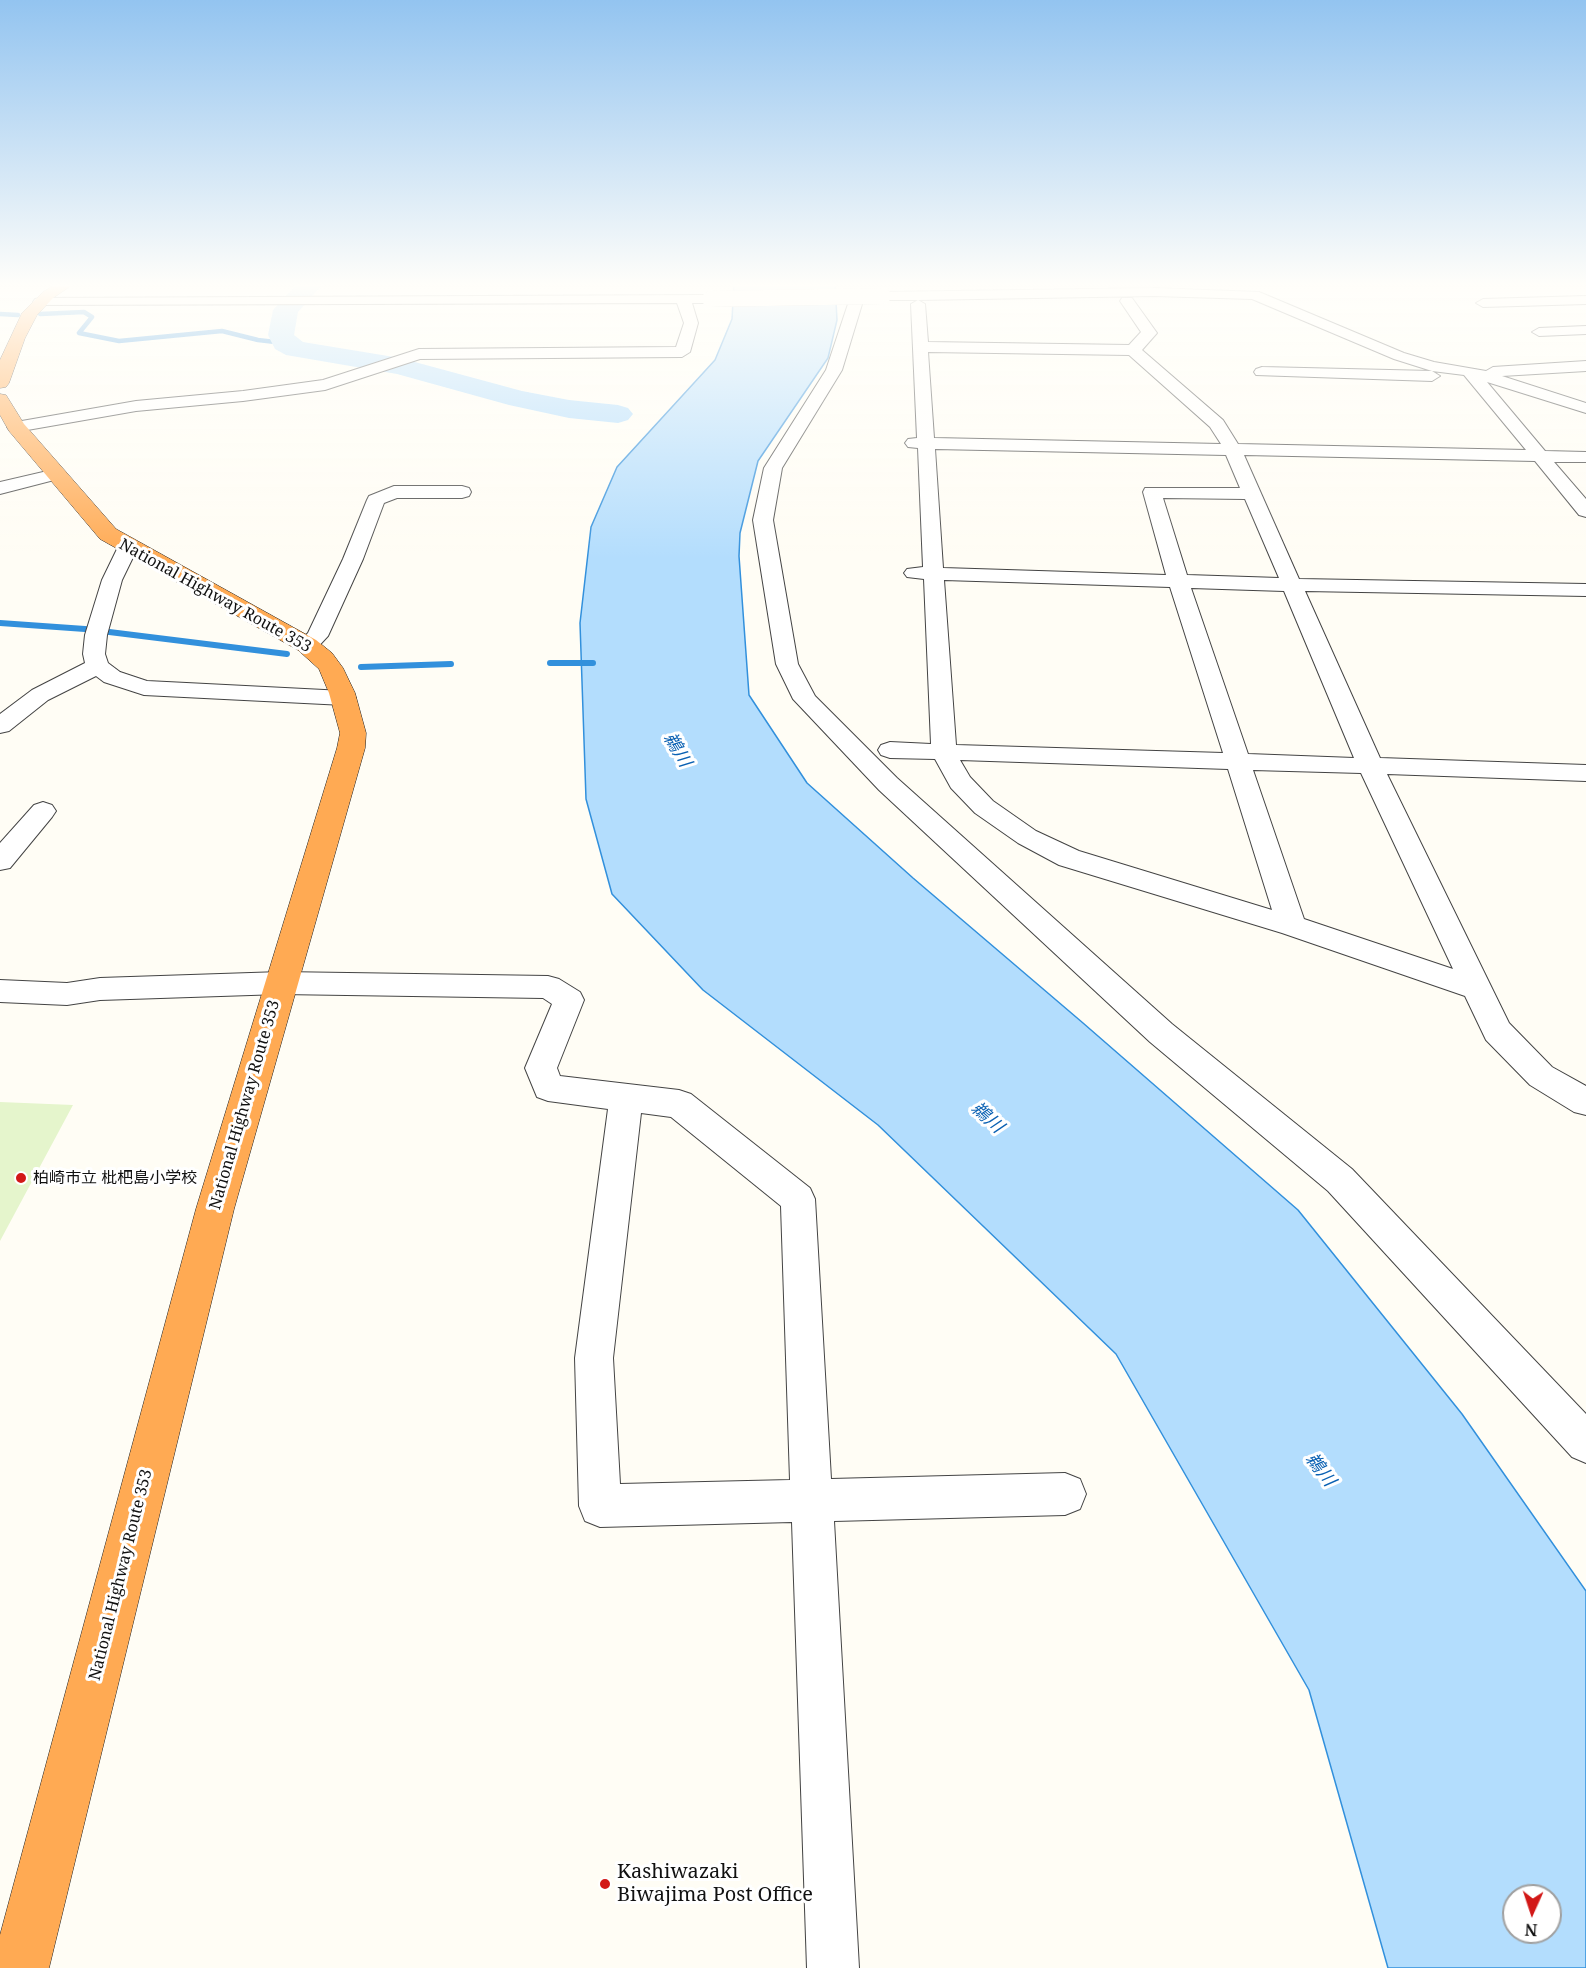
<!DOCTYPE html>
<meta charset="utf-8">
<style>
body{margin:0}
#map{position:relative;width:1586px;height:1968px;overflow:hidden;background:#fffdf5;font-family:"Noto Serif",serif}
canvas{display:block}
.north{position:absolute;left:1502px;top:1884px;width:60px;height:60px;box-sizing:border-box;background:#fff;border:2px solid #a0a0a0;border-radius:50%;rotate:183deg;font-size:16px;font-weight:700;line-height:24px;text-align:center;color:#111}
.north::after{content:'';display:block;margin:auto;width:21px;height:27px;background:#d21817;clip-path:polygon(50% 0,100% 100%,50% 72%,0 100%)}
</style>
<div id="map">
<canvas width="1586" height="1968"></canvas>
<div class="north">N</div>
</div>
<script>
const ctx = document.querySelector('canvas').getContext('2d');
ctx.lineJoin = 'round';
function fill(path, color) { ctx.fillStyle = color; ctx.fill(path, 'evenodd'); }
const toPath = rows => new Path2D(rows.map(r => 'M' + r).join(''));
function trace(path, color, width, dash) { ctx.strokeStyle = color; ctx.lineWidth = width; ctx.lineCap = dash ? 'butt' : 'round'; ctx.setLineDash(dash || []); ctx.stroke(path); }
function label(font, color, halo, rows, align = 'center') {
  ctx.font = font + ' "Noto Serif","Noto Sans JP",serif'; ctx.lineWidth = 6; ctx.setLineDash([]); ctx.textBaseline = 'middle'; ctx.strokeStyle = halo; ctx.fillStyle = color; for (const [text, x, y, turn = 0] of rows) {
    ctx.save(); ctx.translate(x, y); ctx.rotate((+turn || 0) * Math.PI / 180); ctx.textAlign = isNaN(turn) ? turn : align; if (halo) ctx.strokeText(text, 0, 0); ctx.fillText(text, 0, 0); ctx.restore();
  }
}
fill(toPath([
 [0,1102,73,1105,0,1241]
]), '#e5f5cc');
const water = toPath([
 [734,283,835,283,837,320,828,358,758,461,740,533,739,556,749,695,807,783,913,878,1083,1023,1298,1210,1462,1414,1586,1591,1586,1968,1388,1968,1309,1690,1116,1354,878,1125,703,990,612,894,586,799,580,623,591,527,617,467,715,360,732,319,734,283],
 [1514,1896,1550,1896,1550,1932,1514,1932,1514,1896]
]);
fill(water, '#b3ddfd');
trace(water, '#3290dc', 1.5);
trace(toPath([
 [0,314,18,315],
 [40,314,84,312,92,317,79,333,119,341,222,331,258,340,284,343]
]), '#3290dc', 4.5);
trace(toPath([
 [0,623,85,629,287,654],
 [550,663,593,663],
 [361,667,451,664]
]), '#3290dc', 6);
fill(toPath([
 [298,283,324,283,298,312,294,335,303,342,400,358,522,391,569,400,618,405,628,408,633,414,628,420,618,423,569,418,509,405,397,374,286,355,275,349,268,335,273,310,298,283]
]), '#b3ddfd');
const minor = toPath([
 [1154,288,1259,292,1404,353,1434,362,1486,371,1493,367,1586,361,1586,371,1502,376,1586,403,1586,413,1487,382,1545,451,1586,452,1586,462,1554,462,1586,499,1586,517,1579,515,1535,461,1244,455,1299,579,1586,584,1586,596,1305,591,1380,758,1586,765,1586,781,1387,774,1509,1023,1552,1067,1586,1086,1586,1115,1574,1112,1530,1085,1486,1040,1465,996,1282,933,1059,865,1018,843,975,813,951,788,935,759,890,758,881,755,878,750,881,745,890,742,931,744,924,579,907,577,904,573,907,569,923,567,918,448,908,447,905,443,908,439,917,438,911,304,918,300,883,300,876,296,883,292,1154,288],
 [1154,296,1252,299,1394,359,1432,371,1464,375,1526,450,1238,444,1223,420,1142,350,1157,333,1132,298,1122,298,1120,301,1141,332,1129,345,928,342,925,304,918,300,1154,296],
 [928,352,1129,355,1210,427,1221,444,934,438,928,352],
 [935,449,1226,455,1240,488,1145,488,1143,492,1166,575,943,568,935,449],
 [1163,498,1245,499,1279,578,1187,575,1163,498],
 [944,580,1170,587,1223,753,956,745,944,580],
 [1191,588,1284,591,1354,758,1248,754,1191,588],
 [960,760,1228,769,1272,910,1079,851,1036,831,993,801,970,777,960,760],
 [1253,770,1361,773,1453,969,1304,919,1253,770],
 [703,295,710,299,703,303,692,303,698,323,690,352,682,357,420,359,325,390,243,401,136,411,16,432,10,431,7,427,10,423,16,422,136,401,243,391,323,380,419,349,676,347,684,323,677,303,35,305,33,302,35,299,40,298,703,295],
 [1586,296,1586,304,1483,307,1476,303,1483,299,1586,296],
 [856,297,863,301,842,370,782,468,773,520,798,664,815,696,897,778,1172,1024,1352,1169,1586,1414,1586,1463,1572,1457,1328,1191,1150,1042,879,790,793,699,776,664,753,520,764,468,826,370,849,301,856,297],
 [1586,326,1586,334,1539,336,1532,332,1539,328,1586,326],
 [1262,367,1432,371,1440,376,1432,381,1256,375,1254,372,1256,369,1262,367],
 [56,469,62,470,65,474,62,478,0,494,0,482,56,469],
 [394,486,462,486,469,488,471,492,469,496,462,498,397,498,384,503,363,559,328,636,315,650,307,652,299,650,296,645,308,633,343,559,367,500,369,496,394,486],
 [128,541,135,543,138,547,122,580,107,635,105,654,108,663,120,672,147,681,344,691,352,693,356,698,352,703,344,705,144,695,104,682,96,676,48,700,9,731,0,733,0,714,32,690,85,663,83,654,85,635,102,580,118,547,121,543,128,541],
 [43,802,52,805,56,811,52,817,10,868,0,870,0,843,34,805,43,802],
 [281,972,548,976,559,979,580,992,584,1000,557,1068,560,1076,679,1090,691,1094,810,1188,815,1199,831,1479,1065,1473,1080,1479,1086,1494,1080,1509,1065,1515,834,1521,859,1968,807,1968,792,1522,600,1527,585,1521,579,1506,575,1358,608,1109,548,1101,537,1097,525,1068,552,1004,543,998,281,994,100,1000,67,1005,0,1002,0,980,67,983,100,978,281,972],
 [641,1113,671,1117,781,1206,790,1480,620,1484,613,1358,641,1113]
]);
const highway = toPath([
 [57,283,75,283,53,298,37,315,25,338,9,383,6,387,0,388,0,360,22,313,43,292,57,283],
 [0,394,6,395,24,424,116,529,316,640,332,653,343,668,355,693,366,733,365,748,234,1209,49,1968,0,1968,0,1935,196,1209,337,748,340,733,329,693,319,669,298,650,100,539,9,431,0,415,0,394]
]);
trace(minor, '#444', 2);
trace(highway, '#222', 1);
fill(minor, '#fff');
fill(highway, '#ffaa53');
const minorBridge = toPath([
 [710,299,883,296]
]);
trace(minorBridge, '#444', 16, []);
trace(minorBridge, '#fff', 16);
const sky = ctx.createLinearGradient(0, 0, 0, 559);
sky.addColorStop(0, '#93c4f0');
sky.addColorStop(0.51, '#fffefa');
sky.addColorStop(1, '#fffefa00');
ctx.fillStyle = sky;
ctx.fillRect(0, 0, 1586, 559);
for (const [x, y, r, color] of [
 [21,1178,6,"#d21817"],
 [605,1884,6,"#d21817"]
]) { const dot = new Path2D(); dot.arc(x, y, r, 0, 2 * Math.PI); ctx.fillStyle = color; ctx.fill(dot); trace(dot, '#fff', 2); }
label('16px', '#111', '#fff', [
 ["National Highway Route 353",215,596,29],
 ["National Highway Route 353",245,1105,-74],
 ["National Highway Route 353",121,1575,-76]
]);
label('16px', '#111', '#fff', [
 ["柏崎市立 枇杷島小学校",33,1178]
], 'left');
label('italic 18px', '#0a61b3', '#fff', [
 ["鵜川",677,750,59],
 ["鵜川",987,1118,42],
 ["鵜川",1320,1470,52]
]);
label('20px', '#111', '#fff', [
 ["Kashiwazaki",617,1872],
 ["Biwajima Post Office",617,1895]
], 'left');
</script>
